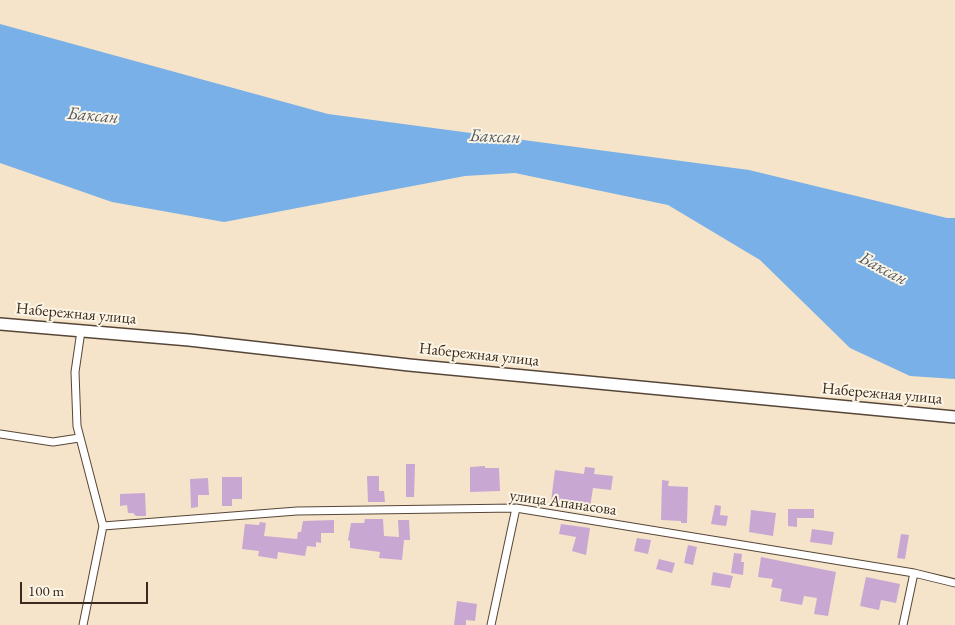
<!DOCTYPE html>
<meta charset="utf-8">
<style>
body{margin:0}
#map{position:relative;width:955px;height:625px;overflow:hidden;background:#f5e4c9;font-family:"EB Garamond",serif}
canvas{display:block}
.scale{position:absolute;left:20px;top:582px;width:128px;height:22px;box-sizing:border-box;border:2px solid #3b2a1e;border-top:0;padding-left:6px;font-size:15px;line-height:18px;white-space:nowrap;color:#3b2a1e;-webkit-text-stroke:4px #fcf5e5;paint-order:stroke}
</style>
<div id="map">
<canvas width="955" height="625"></canvas>
<div class="scale">100 m</div>
</div>
<script>
const ctx = document.querySelector('canvas').getContext('2d');
ctx.lineJoin = 'round';
function fill(path, color) { ctx.fillStyle = color; ctx.fill(path, 'evenodd'); }
const toPath = rows => new Path2D(rows.map(r => 'M' + r).join(''));
function trace(path, color, width, dash) { ctx.strokeStyle = color; ctx.lineWidth = width; ctx.lineCap = dash ? 'butt' : 'round'; ctx.setLineDash(dash || []); ctx.stroke(path); }
function label(font, color, halo, rows, align = 'center') {
  ctx.font = font + ' "EB Garamond",serif'; ctx.lineWidth = 4; ctx.setLineDash([]); ctx.textBaseline = 'middle'; ctx.strokeStyle = halo; ctx.fillStyle = color; for (const [text, x, y, turn = 0] of rows) {
    ctx.save(); ctx.translate(x, y); ctx.rotate((+turn || 0) * Math.PI / 180); ctx.textAlign = isNaN(turn) ? turn : align; if (halo) ctx.strokeText(text, 0, 0); ctx.fillText(text, 0, 0); ctx.restore();
  }
}
fill(toPath([
 [0,24,328,114,749,170,947,218,955,218,955,379,910,376,850,348,760,260,668,205,515,173,465,176,224,222,112,202,0,163]
]), '#78b0e7');
fill(toPath([
 [406,464,415,464,414,497,406,497],
 [485,466,485,468,499,468,500,491,470,492,470,467],
 [585,467,595,468,594,474,613,476,611,490,593,488,590,507,551,501,555,470,584,474],
 [367,476,379,476,379,491,384,491,385,502,368,502],
 [222,477,242,477,242,499,232,499,232,506,222,506],
 [208,478,209,495,198,495,198,507,191,508,190,479],
 [662,480,669,481,668,486,688,487,687,523,681,523,681,521,661,520],
 [145,493,146,516,136,516,133,513,128,513,127,505,120,506,120,494],
 [715,505,721,506,720,515,728,516,726,526,711,524],
 [788,509,814,509,814,518,797,518,797,527,788,526],
 [751,510,776,513,773,536,749,532],
 [365,519,383,519,384,536,399,537,398,520,409,520,410,540,404,540,402,560,379,558,380,552,350,548,350,541,348,540,351,523,364,523],
 [334,520,334,533,321,533,321,543,316,542,316,547,307,546,305,556,278,552,277,559,258,556,259,551,242,549,245,524,259,525,260,522,266,523,264,536,297,539,298,532,301,532,303,521],
 [561,524,590,528,586,555,572,551,576,537,559,534],
 [812,529,834,532,832,545,810,542],
 [901,534,909,535,905,559,897,558],
 [637,538,651,540,648,554,634,551],
 [688,545,697,547,693,565,684,563],
 [734,553,742,554,741,562,744,562,743,575,731,573],
 [761,557,836,572,828,616,814,614,817,598,804,596,802,605,780,601,782,589,771,587,773,579,758,577],
 [659,559,675,563,672,573,656,569],
 [713,572,733,576,730,588,711,585],
 [866,577,900,584,896,603,881,600,879,610,860,606],
 [457,601,477,604,475,621,466,620,466,625,454,625]
]), '#c8a7d3');
const minor = toPath([
 [81,331,75,372,77,426,103,526,83,625],
 [0,434,53,442,79,438],
 [103,526,297,511,516,508,914,573,955,583],
 [491,625,516,508],
 [903,625,914,573]
]);
const primary = toPath([
 [0,324,189,340,409,365,955,417]
]);
trace(minor, '#574638', 9);
trace(primary, '#574638', 14);
trace(minor, '#fff', 7);
trace(primary, '#fff', 11);
label('16px', '#3b2a1e', '#fcf5e5', [
 ["Набережная улица",76,314,5],
 ["Набережная улица",479,355,6],
 ["Набережная улица",882,394,5],
 ["улица Апанасова",563,503,8]
]);
label('italic 18px', '#505964', '#fcf5e5', [
 ["Баксан",93,116,5],
 ["Баксан",495,137,2],
 ["Баксан",883,269,28]
]);
</script>
